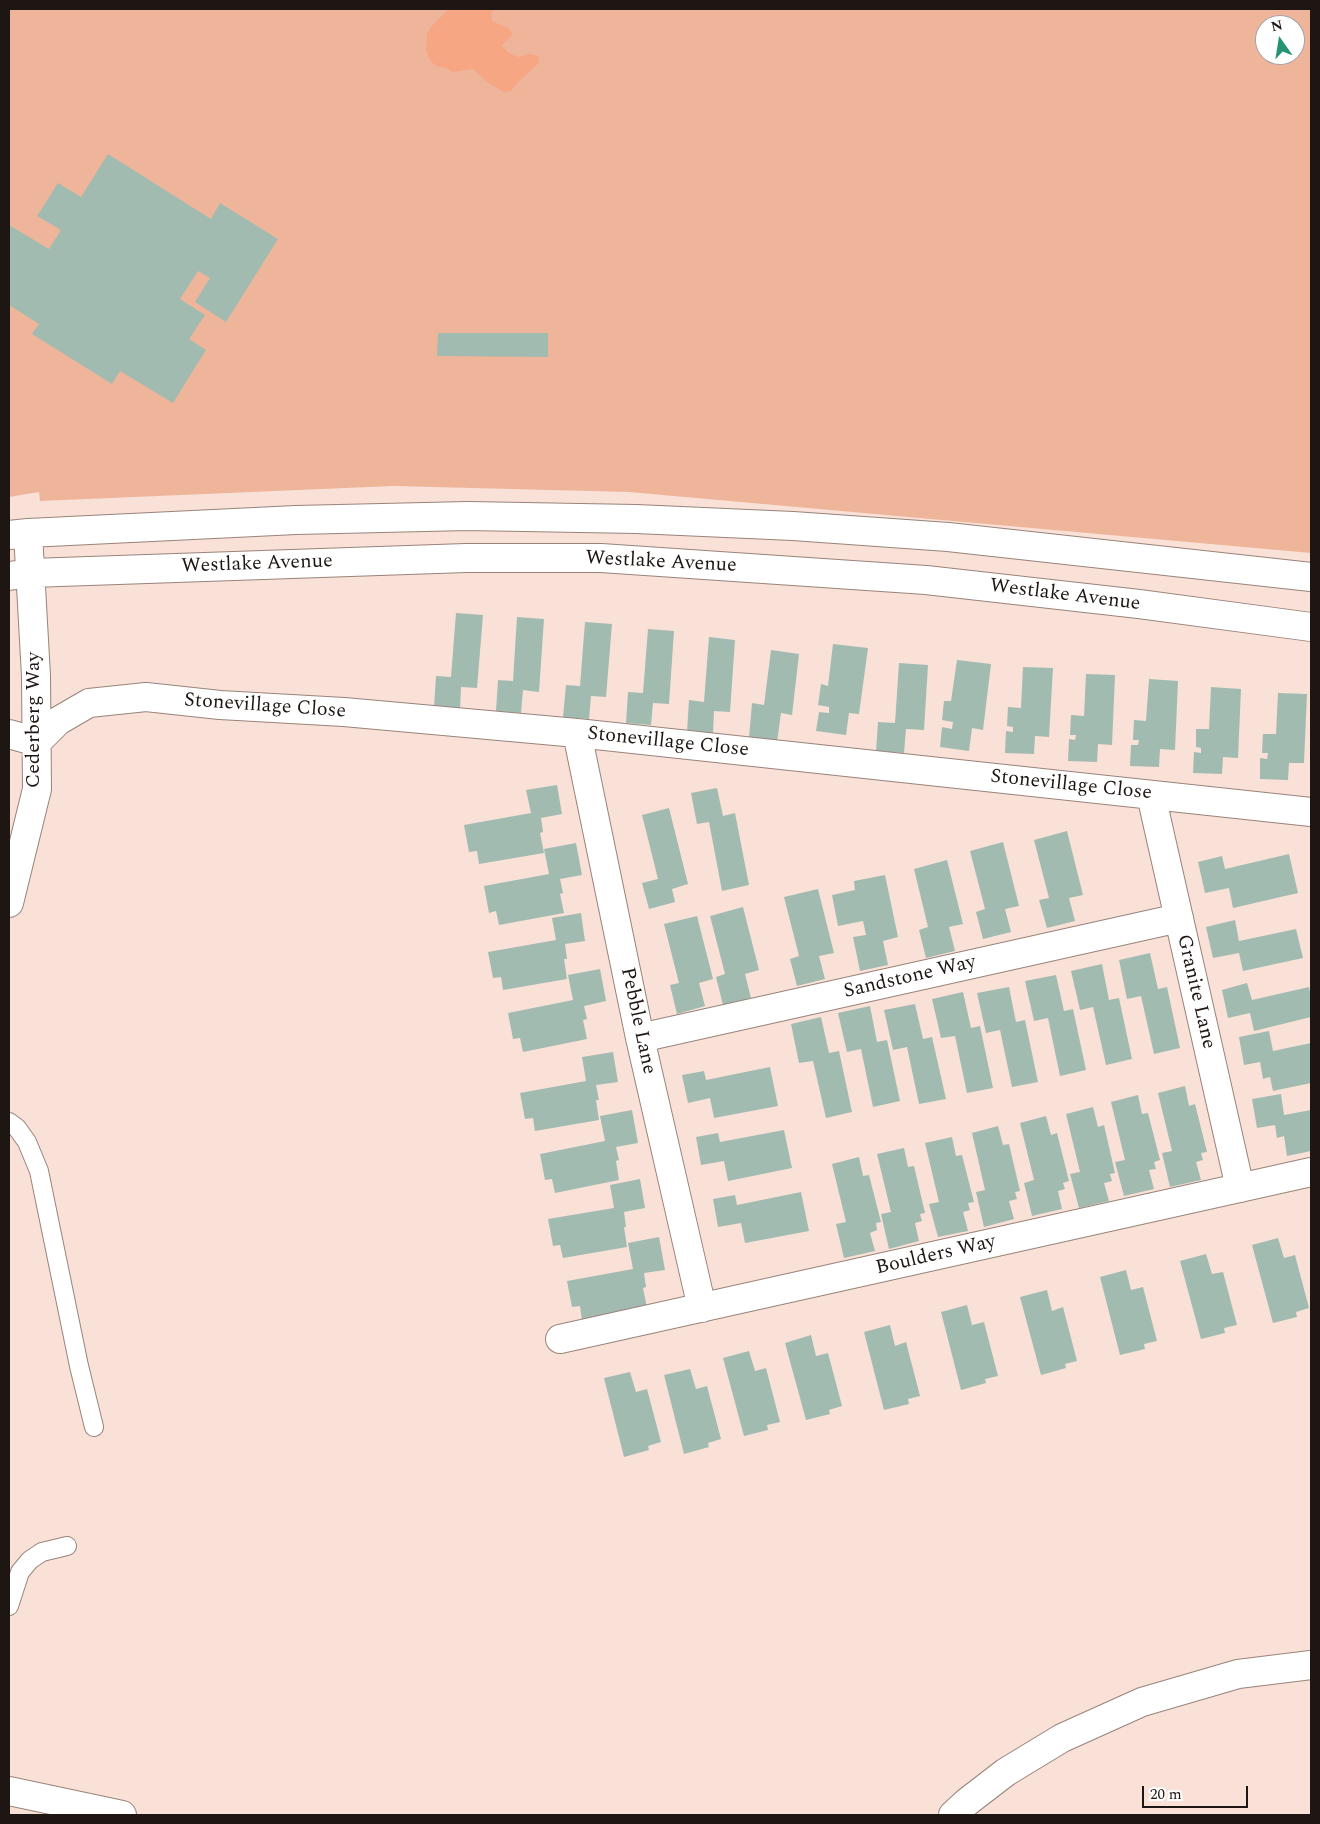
<!DOCTYPE html>
<style>
body{margin:0}
#map{position:relative;width:1320px;height:1824px;overflow:hidden;background:#f9e1d7;font-family:Spectral,serif}
canvas{display:block}
.frame{position:absolute;inset:0;border:10px solid #1e1612;pointer-events:none}
.north{position:absolute;left:1255px;top:15px;width:50px;height:50px;box-sizing:border-box;background:#fff;border:1px solid #a5a2a0;border-radius:50%;rotate:347deg;font-size:14px;font-weight:700;line-height:20px;text-align:center;color:#1e1612}
.north::after{content:'';display:block;margin:auto;width:18px;height:22px;background:#269474;clip-path:polygon(50% 0,100% 100%,50% 72%,0 100%)}
.scale{position:absolute;left:1142px;top:1786px;width:106px;height:22px;box-sizing:border-box;border:2px solid #1e1612;border-top:0;padding-left:6px;font-size:15px;line-height:18px;white-space:nowrap;color:#1e1612;-webkit-text-stroke:4px #fff;paint-order:stroke}
</style>
<div id="map">
<canvas width="1320" height="1824"></canvas>
<div class="frame"></div>
<div class="north">N</div>
<div class="scale">20 m</div>
</div>
<script>
const ctx = document.querySelector('canvas').getContext('2d');
ctx.lineJoin = 'round';
function fill(path, color) { ctx.fillStyle = color; ctx.fill(path, 'evenodd'); }
const toPath = rows => new Path2D(rows.map(r => 'M' + r).join(''));
function trace(path, color, width, dash) { ctx.strokeStyle = color; ctx.lineWidth = width; ctx.lineCap = dash ? 'butt' : 'round'; ctx.setLineDash(dash || []); ctx.stroke(path); }
function label(font, color, halo, rows, align = 'center') {
  ctx.font = font + ' Spectral,serif'; ctx.lineWidth = 4; ctx.setLineDash([]); ctx.textBaseline = 'middle'; ctx.strokeStyle = halo; ctx.fillStyle = color; for (const [text, x, y, turn = 0] of rows) {
    ctx.save(); ctx.translate(x, y); ctx.rotate((+turn || 0) * Math.PI / 180); ctx.textAlign = isNaN(turn) ? turn : align; if (halo) ctx.strokeText(text, 0, 0); ctx.fillText(text, 0, 0); ctx.restore();
  }
}
fill(toPath([
 [9,9,1311,9,1311,553,629,492,393,486,40,501,39,492,9,497],
 [1265,25,1295,25,1295,55,1265,55]
]), '#efb59b');
fill(toPath([
 [449,9,495,9,491,13,492,21,508,28,513,34,502,45,507,52,518,57,530,54,538,56,539,63,519,81,511,91,504,92,487,82,473,69,453,72,447,68,436,66,430,60,426,51,427,34,431,27]
]), '#f6a683');
fill(toPath([
 [108,154,211,219,220,203,278,239,226,322,195,302,210,278,198,271,180,299,205,315,189,339,206,350,173,403,120,371,112,384,32,334,39,324,9,305,9,225,49,249,61,230,37,216,58,183,81,197],
 [438,333,548,333,548,357,437,356],
 [456,613,483,615,477,688,461,687,460,709,434,707,436,676,451,677],
 [517,617,544,619,539,692,523,690,521,713,496,711,498,680,513,681],
 [585,622,612,624,606,697,591,696,589,719,563,717,566,685,580,686],
 [648,629,674,631,669,704,653,703,651,725,626,723,628,692,643,693],
 [709,637,735,640,730,712,714,711,713,733,687,732,689,700,704,702],
 [833,644,868,648,859,714,849,713,846,735,816,731,819,712,829,713,829,707,818,705,821,684,828,686],
 [771,650,799,654,792,715,781,713,777,742,749,738,752,703,764,705],
 [957,660,991,664,983,730,972,728,969,751,940,747,942,727,952,729,953,722,942,720,944,701,951,701],
 [899,663,928,665,924,730,906,729,904,753,876,751,878,722,895,723],
 [1023,667,1053,668,1049,737,1035,736,1034,754,1005,753,1006,731,1013,732,1013,727,1007,726,1008,707,1021,708],
 [1086,674,1115,675,1112,745,1098,744,1097,762,1068,761,1069,739,1075,740,1076,735,1070,735,1071,715,1084,716],
 [1149,679,1178,681,1175,750,1160,749,1159,767,1130,766,1131,745,1138,745,1139,740,1133,740,1134,720,1146,721],
 [1211,687,1241,689,1238,758,1223,757,1222,774,1193,773,1194,752,1201,753,1201,748,1196,747,1196,729,1209,729],
 [1278,693,1307,694,1304,763,1289,763,1288,780,1260,779,1260,758,1267,759,1268,753,1262,753,1263,734,1276,734],
 [557,785,562,814,541,818,543,832,540,833,544,853,479,864,477,851,469,852,464,825,531,813,526,790],
 [717,788,723,816,735,813,749,885,722,891,709,822,697,824,691,793],
 [669,808,688,884,672,889,675,902,649,909,642,883,658,879,642,815],
 [1067,831,1083,895,1069,898,1075,921,1047,928,1039,900,1049,898,1034,840],
 [1003,842,1019,906,1005,909,1011,932,983,939,976,912,985,909,970,851],
 [576,843,582,875,560,879,563,893,560,894,564,913,499,925,496,911,489,913,484,886,549,874,544,849],
 [1289,854,1298,893,1233,908,1229,888,1205,893,1198,862,1222,856,1225,869],
 [947,860,963,924,949,927,955,951,926,958,919,930,928,927,914,869],
 [885,875,898,937,883,941,888,965,860,971,853,937,866,935,863,921,838,926,832,895,855,890,854,881],
 [818,889,834,953,819,956,825,979,797,986,790,959,799,956,784,897],
 [743,907,759,970,745,974,751,998,723,1005,716,977,725,974,710,916],
 [581,913,585,941,565,944,567,959,564,959,567,979,503,990,501,977,493,978,488,952,556,940,552,918],
 [697,916,713,979,699,983,705,1006,677,1014,670,985,679,983,664,924],
 [1235,920,1239,941,1296,929,1303,958,1243,971,1239,953,1213,958,1206,927],
 [1150,953,1158,989,1167,987,1180,1048,1154,1054,1141,996,1127,999,1119,960],
 [1102,964,1109,1000,1119,998,1132,1059,1106,1065,1093,1007,1080,1010,1071,971],
 [600,969,606,1001,584,1006,587,1019,583,1020,587,1039,523,1052,520,1038,513,1039,508,1013,573,1000,568,975],
 [1056,975,1064,1011,1073,1009,1086,1070,1060,1076,1048,1018,1034,1021,1025,981],
 [1247,983,1252,1000,1309,987,1311,997,1311,1017,1254,1031,1250,1013,1228,1018,1222,990],
 [1009,987,1016,1022,1025,1020,1038,1082,1012,1087,1000,1030,986,1033,977,993],
 [963,992,971,1028,980,1026,993,1088,967,1093,955,1036,941,1038,932,999],
 [915,1004,923,1039,932,1037,946,1099,919,1104,907,1047,893,1050,884,1010],
 [870,1006,877,1042,887,1040,900,1101,873,1107,861,1049,847,1052,838,1013],
 [821,1017,829,1053,839,1051,852,1112,826,1118,813,1061,799,1063,791,1024],
 [1269,1031,1273,1051,1311,1043,1311,1083,1273,1091,1270,1077,1263,1079,1260,1062,1244,1065,1239,1037],
 [613,1052,618,1082,596,1085,599,1100,596,1100,599,1120,535,1131,533,1118,525,1119,520,1093,586,1081,582,1057],
 [770,1067,778,1106,714,1118,710,1098,688,1103,682,1075,704,1071,706,1080],
 [1185,1086,1189,1106,1195,1104,1207,1152,1201,1153,1203,1160,1196,1162,1201,1180,1170,1187,1162,1153,1172,1151,1158,1093],
 [1281,1094,1284,1115,1311,1110,1311,1151,1287,1156,1284,1136,1277,1138,1275,1125,1257,1128,1252,1099],
 [1138,1095,1142,1114,1148,1113,1160,1160,1154,1162,1156,1169,1149,1170,1154,1189,1124,1196,1115,1162,1125,1160,1111,1102],
 [1093,1107,1098,1127,1104,1125,1115,1173,1110,1174,1112,1181,1104,1183,1109,1201,1079,1208,1070,1174,1080,1172,1066,1114],
 [632,1110,638,1143,616,1147,619,1160,616,1161,619,1180,555,1193,552,1179,545,1180,540,1154,605,1141,600,1116],
 [1046,1116,1051,1135,1057,1133,1069,1181,1063,1183,1065,1189,1058,1191,1062,1209,1032,1216,1024,1183,1034,1180,1020,1123],
 [998,1126,1003,1145,1009,1144,1020,1191,1015,1192,1017,1199,1009,1201,1014,1219,984,1227,976,1192,985,1190,972,1133],
 [784,1130,792,1168,728,1181,724,1161,701,1165,696,1137,718,1133,720,1142],
 [952,1137,956,1156,962,1155,974,1202,968,1203,970,1210,963,1212,968,1231,938,1237,929,1204,939,1202,925,1143],
 [904,1148,908,1167,914,1166,925,1213,920,1214,922,1221,915,1223,919,1241,889,1249,881,1214,891,1212,877,1154],
 [859,1157,863,1176,869,1175,881,1222,876,1223,877,1230,870,1233,875,1251,844,1258,836,1224,846,1222,832,1164],
 [640,1179,645,1208,624,1212,626,1227,624,1227,627,1247,563,1258,560,1245,553,1246,548,1219,614,1208,610,1185],
 [801,1192,809,1231,745,1243,741,1223,718,1227,713,1199,735,1195,737,1205],
 [659,1237,665,1270,644,1273,646,1287,643,1288,647,1308,582,1320,580,1306,572,1307,567,1281,633,1269,628,1243],
 [1278,1238,1284,1258,1295,1255,1309,1308,1296,1312,1297,1317,1273,1323,1252,1245],
 [1206,1254,1212,1274,1223,1272,1237,1325,1224,1328,1225,1333,1201,1339,1180,1261],
 [1126,1270,1131,1290,1143,1287,1157,1341,1144,1344,1145,1349,1120,1355,1100,1277],
 [1047,1290,1052,1311,1063,1307,1077,1361,1065,1364,1066,1368,1041,1375,1020,1297],
 [967,1305,972,1325,984,1322,998,1376,985,1379,986,1383,961,1390,941,1312],
 [890,1325,895,1346,906,1342,920,1396,908,1399,909,1404,884,1410,864,1332],
 [811,1335,816,1356,828,1353,842,1406,829,1410,830,1414,806,1420,785,1343],
 [749,1351,755,1371,766,1368,780,1422,767,1425,768,1430,744,1436,723,1358],
 [690,1369,696,1389,707,1386,721,1439,708,1443,709,1447,684,1454,664,1375],
 [630,1372,636,1392,647,1389,661,1442,648,1446,649,1450,624,1457,604,1378]
]), '#a2bbb1');
const lane = toPath([
 [9,1122,17,1128,27,1142,39,1171,79,1366,94,1427],
 [9,1606,20,1572,30,1560,42,1552,67,1546]
]);
const street = toPath([
 [9,535,28,533,296,520,468,516,636,519,793,526,948,537,1311,577],
 [9,576,31,573,466,558,601,558,926,580,1139,604,1311,627],
 [577,733,640,1038,702,1308],
 [9,734,37,742],
 [37,742,58,721,89,703,146,697,220,705,344,712,577,733,1311,812],
 [1151,795,1240,1188],
 [9,903,37,789,36,676,28,533],
 [640,1038,1179,918],
 [560,1339,1311,1172],
 [9,1791,122,1815],
 [953,1815,967,1802,1006,1772,1062,1738,1142,1702,1238,1674,1311,1665]
]);
trace(lane, '#99837a', 20);
trace(street, '#99837a', 30);
trace(lane, '#fff', 18);
trace(street, '#fff', 28);
label('20px', '#1e1612', '#fff', [
 ["Westlake Avenue",661,563,3],
 ["Westlake Avenue",257,565,-2],
 ["Westlake Avenue",1065,596,7],
 ["Stonevillage Close",265,707,4],
 ["Cederberg Way",35,720,-90],
 ["Stonevillage Close",668,743,6],
 ["Stonevillage Close",1071,786,6],
 ["Sandstone Way",910,978,-13],
 ["Granite Lane",1195,992,77],
 ["Pebble Lane",637,1021,78],
 ["Boulders Way",936,1256,-13]
]);
</script>
